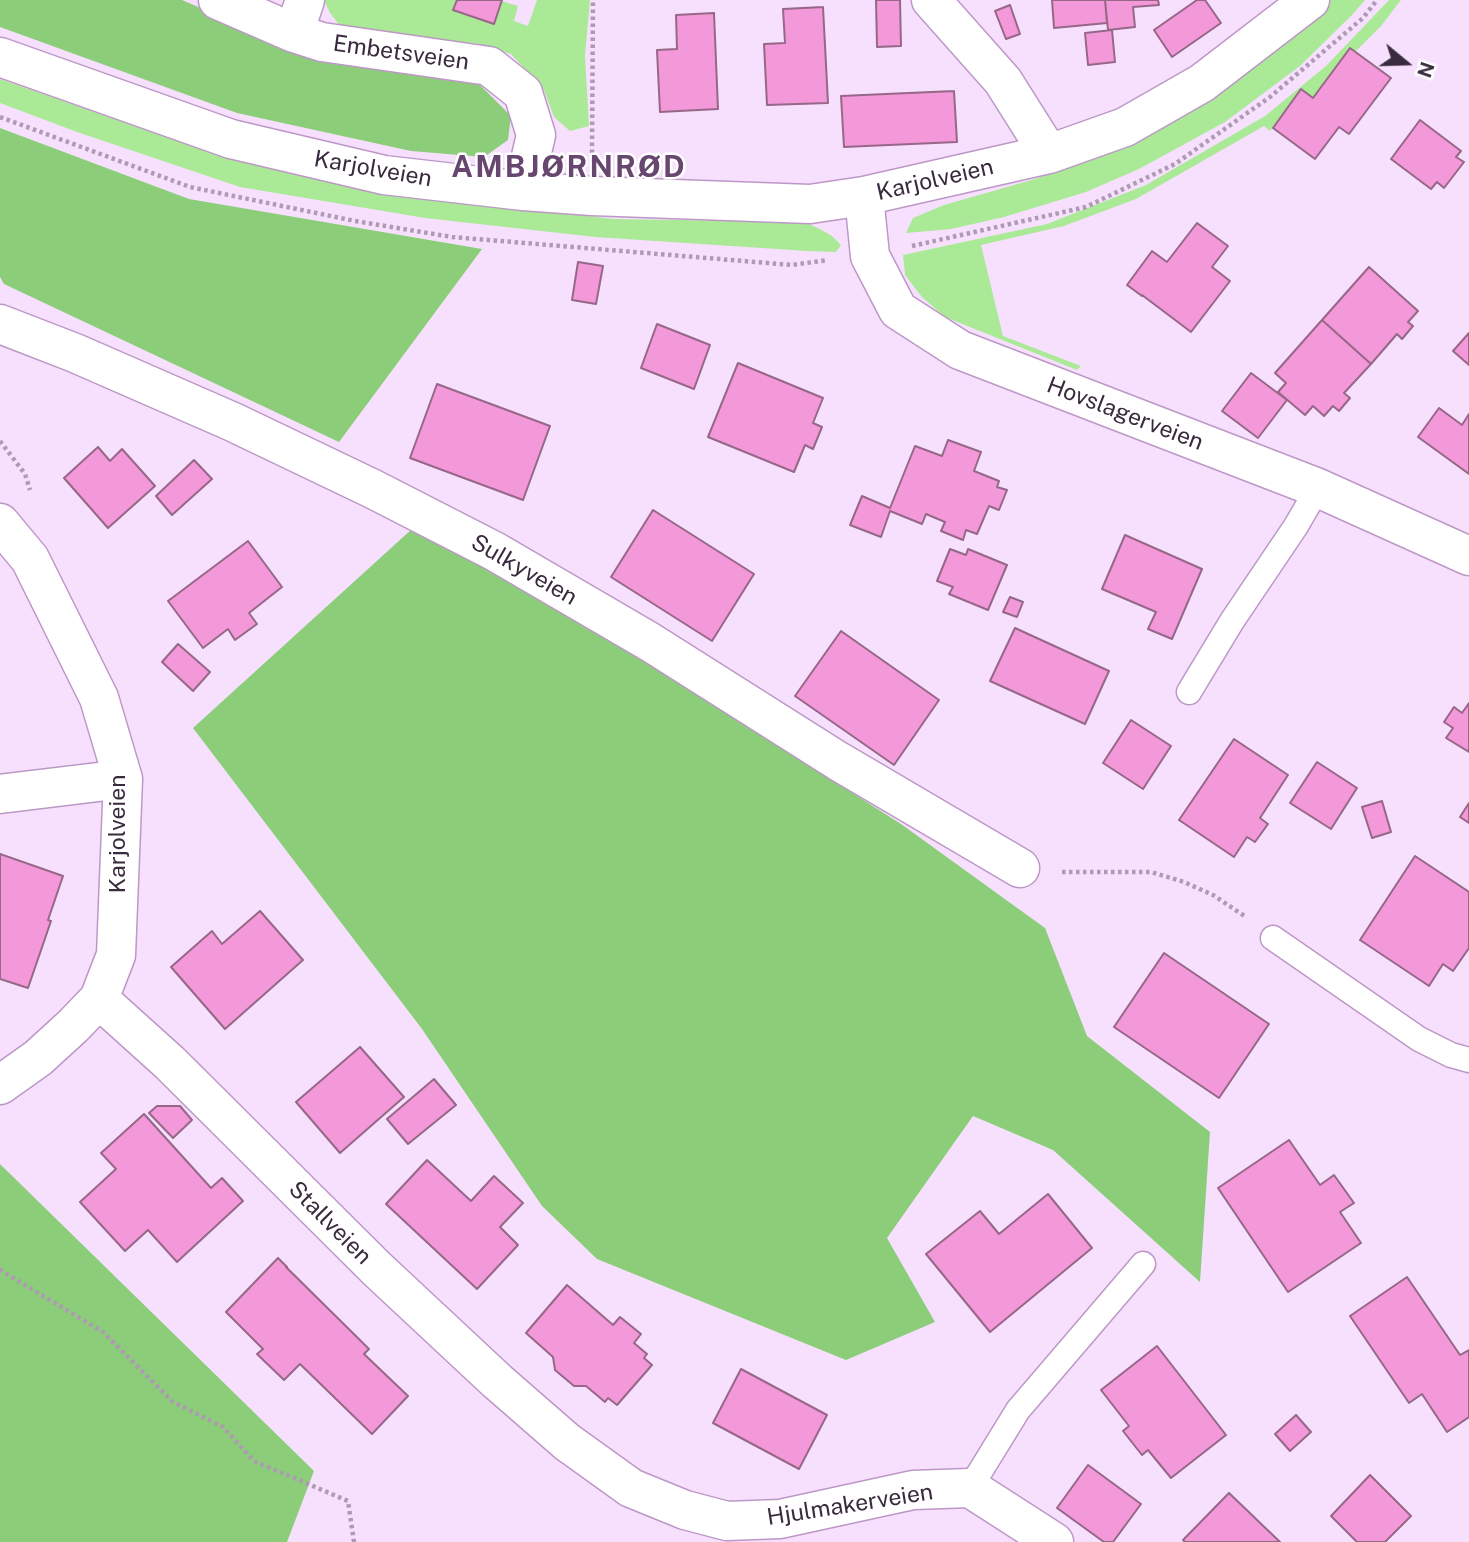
<!DOCTYPE html>
<meta charset="utf-8">
<style>
body{margin:0}
#map{position:relative;width:1469px;height:1542px;overflow:hidden;background:#f7e0fe;font-family:"Public Sans",sans-serif}
canvas{display:block}
.north{position:absolute;left:1371px;top:28px;width:70px;height:70px;-webkit-text-stroke:5px #fff;paint-order:stroke;rotate:109deg;font-size:19px;font-weight:700;line-height:28px;text-align:center;color:#392a3d}
.north::after{content:'';display:block;margin:auto;width:24px;height:32px;background:#392a3d;clip-path:polygon(50% 0,100% 100%,50% 72%,0 100%)}
</style>
<div id="map">
<canvas width="1469" height="1542"></canvas>
<div class="north">N</div>
</div>
<script>
const ctx = document.querySelector('canvas').getContext('2d');
ctx.lineJoin = 'round';
function fill(path, color) { ctx.fillStyle = color; ctx.fill(path, 'evenodd'); }
const toPath = rows => new Path2D(rows.map(r => 'M' + r).join(''));
function trace(path, color, width, dash) { ctx.strokeStyle = color; ctx.lineWidth = width; ctx.lineCap = dash ? 'butt' : 'round'; ctx.setLineDash(dash || []); ctx.stroke(path); }
function label(font, color, halo, rows, align = 'center') {
  ctx.font = font + ' "Public Sans",sans-serif'; ctx.lineWidth = 5; ctx.setLineDash([]); ctx.textBaseline = 'middle'; ctx.strokeStyle = halo; ctx.fillStyle = color; for (const [text, x, y, turn = 0] of rows) {
    ctx.save(); ctx.translate(x, y); ctx.rotate((+turn || 0) * Math.PI / 180); ctx.textAlign = isNaN(turn) ? turn : align; if (halo) ctx.strokeText(text, 0, 0); ctx.fillText(text, 0, 0); ctx.restore();
  }
}
fill(toPath([
 [324,0,457,0,453,10,502,1,518,6,514,21,528,26,537,0,590,0,585,56,589,126,570,131,554,117,544,90,511,54,475,43,393,40,341,27,330,13],
 [1328,0,1365,0,1352,15,1300,66,1225,122,1139,169,1086,192,1004,217,951,229,906,233,913,218,944,205,1035,179,1133,144,1228,88,1308,20],
 [1389,0,1401,0,1381,26,1355,52,1350,48,1313,98,1301,90,1270,131,1264,126,1136,199,1064,226,981,245,1003,336,1081,366,1077,370,945,317,922,297,905,275,903,255,1047,224,1146,185,1265,116,1326,66],
 [0,79,217,155,300,176,456,201,614,219,804,222,820,229,832,236,841,245,836,252,807,251,595,237,425,218,240,187,77,132,0,103]
]), '#aaea97');
fill(toPath([
 [0,0,182,0,291,47,479,84,511,116,508,140,484,157,411,151,237,113,0,27],
 [0,128,189,199,482,249,339,442,4,284,0,277],
 [412,529,507,572,901,824,1045,928,1087,1036,1210,1132,1200,1282,1053,1150,973,1116,887,1238,935,1322,846,1360,597,1259,542,1206,422,1029,193,728],
 [0,1164,314,1471,287,1542,0,1542]
]), '#8ccd79');
const building = toPath([
 [457,0,502,0,494,24,453,10,457,0],
 [876,0,900,0,901,46,877,47,876,0],
 [1052,0,1105,0,1107,23,1054,28,1052,0],
 [1105,0,1158,0,1159,5,1133,7,1135,27,1108,30,1105,0],
 [1197,0,1205,0,1221,23,1172,57,1154,30,1197,0],
 [1010,5,1020,34,1006,39,995,11,1010,5],
 [823,7,828,103,767,105,764,44,785,43,783,9,823,7],
 [714,13,718,109,660,112,657,50,677,49,676,15,714,13],
 [1112,30,1115,62,1088,65,1085,33,1112,30],
 [1350,48,1391,78,1349,134,1339,127,1315,159,1273,128,1301,89,1313,98,1350,48],
 [954,91,957,142,844,147,841,96,954,91],
 [1420,120,1461,151,1456,157,1464,162,1444,188,1437,182,1431,189,1391,159,1420,120],
 [1197,223,1228,246,1212,267,1230,281,1191,332,1142,295,1142,296,1127,285,1152,251,1167,262,1197,223],
 [578,262,603,266,596,304,572,300,578,262],
 [1369,267,1418,311,1408,322,1413,326,1402,339,1397,334,1371,364,1322,320,1369,267],
 [1322,320,1371,364,1344,393,1350,398,1339,411,1333,406,1324,416,1313,406,1305,415,1278,392,1286,383,1275,373,1322,320],
 [657,324,710,345,694,389,641,368,657,324],
 [1469,333,1469,365,1453,351,1469,333],
 [738,363,823,398,813,423,822,427,813,449,805,445,794,472,708,437,738,363],
 [1251,373,1287,400,1258,438,1222,411,1251,373],
 [437,384,550,426,523,500,410,458,437,384],
 [1439,408,1462,425,1469,414,1469,474,1418,437,1439,408],
 [948,440,981,452,974,471,999,481,997,487,1007,490,999,510,989,506,977,534,966,530,963,540,941,531,945,522,926,514,922,524,890,511,881,537,850,525,862,496,890,508,915,446,942,456,948,440],
 [98,447,110,461,122,449,155,486,108,528,64,478,98,447],
 [194,460,212,479,172,515,156,496,194,460],
 [653,510,754,574,712,641,611,577,653,510],
 [1125,535,1202,569,1172,639,1148,629,1156,612,1102,589,1125,535],
 [248,541,282,587,249,613,257,624,235,640,228,629,203,648,168,601,248,541],
 [950,549,966,555,968,549,1007,565,988,610,949,594,953,587,937,581,950,549],
 [1010,597,1023,602,1017,617,1003,612,1010,597],
 [1015,628,1109,671,1085,724,990,681,1015,628],
 [841,631,939,700,894,765,795,696,841,631],
 [178,644,210,672,193,691,162,662,178,644],
 [1469,703,1469,752,1446,738,1453,728,1444,722,1454,707,1462,713,1469,703],
 [1131,720,1171,746,1143,789,1103,763,1131,720],
 [1234,739,1288,775,1260,818,1268,824,1255,842,1247,837,1234,857,1179,820,1234,739],
 [1317,762,1357,788,1331,829,1290,803,1317,762],
 [1382,801,1391,832,1372,838,1362,807,1382,801],
 [1469,803,1469,823,1460,817,1469,803],
 [0,854,63,876,48,920,51,921,28,988,0,979,0,854],
 [1415,856,1469,892,1469,948,1453,971,1443,964,1429,986,1360,940,1415,856],
 [260,911,303,960,225,1029,171,967,212,931,222,944,260,911],
 [1164,953,1269,1024,1219,1098,1114,1027,1164,953],
 [360,1047,404,1097,340,1153,296,1102,360,1047],
 [434,1079,456,1105,408,1144,387,1119,434,1079],
 [157,1106,180,1106,192,1120,173,1138,149,1113,157,1106],
 [144,1114,211,1188,222,1178,243,1201,177,1262,148,1230,125,1251,80,1202,116,1169,101,1153,144,1114],
 [1289,1140,1320,1185,1334,1175,1354,1203,1340,1212,1361,1243,1288,1292,1218,1188,1289,1140],
 [427,1160,471,1201,494,1176,523,1203,500,1227,518,1245,477,1289,386,1204,427,1160],
 [1048,1194,1092,1248,990,1332,926,1254,980,1211,999,1234,1048,1194],
 [278,1258,287,1267,286,1267,369,1349,364,1354,408,1396,372,1434,300,1364,284,1380,257,1354,263,1349,226,1312,278,1258],
 [1407,1277,1460,1355,1469,1350,1469,1417,1447,1432,1422,1394,1409,1403,1350,1316,1407,1277],
 [567,1285,613,1325,620,1317,641,1334,634,1343,647,1354,644,1358,652,1365,617,1405,608,1398,605,1402,586,1386,574,1386,555,1370,553,1357,526,1333,567,1285],
 [1157,1346,1226,1435,1171,1478,1148,1450,1142,1455,1123,1431,1129,1426,1101,1390,1157,1346],
 [741,1369,827,1415,799,1469,713,1423,741,1369],
 [1296,1415,1311,1432,1290,1451,1275,1434,1296,1415],
 [1088,1465,1141,1504,1113,1542,1104,1542,1057,1508,1088,1465],
 [1370,1475,1411,1516,1385,1542,1357,1542,1331,1516,1370,1475],
 [1229,1493,1280,1542,1185,1542,1183,1540,1229,1493]
]);
fill(building, '#f398d8');
trace(building, '#976788', 2);
const service = toPath([
 [1189,692,1232,621,1296,526,1318,488],
 [1273,938,1419,1039,1451,1055,1469,1060],
 [970,1488,1018,1410,1143,1264]
]);
const minor = toPath([
 [218,0,294,33,322,42,489,66,523,93,536,135,523,191],
 [931,0,1003,81,1049,154],
 [294,33,305,0],
 [0,57,231,139,384,175,523,191,592,196,810,204,864,196,1049,154,1125,127,1202,83,1310,0],
 [864,196,870,256,898,310,960,350,1318,488,1469,556],
 [0,324,75,353,233,422,373,489,494,551,650,642,838,761,1020,868],
 [0,523,30,559,99,698,123,779,116,955,99,999,73,1026,38,1058,0,1085],
 [0,794,123,779],
 [99,999,170,1063,377,1269,497,1381,567,1442,631,1488,685,1510,727,1521,780,1519,913,1490,970,1488,1054,1542]
]);
trace(service, '#bd98c7', 27);
trace(minor, '#bd98c7', 41);
trace(toPath([
 [0,117,190,187,355,221,452,237,792,265,828,260],
 [592,153,593,0],
 [912,246,1086,207,1175,164,1270,97,1363,18,1377,0],
 [0,441,25,474,30,490],
 [1062,872,1151,872,1184,882,1213,895,1246,917],
 [0,1269,5,1273,103,1332,173,1402,223,1427,254,1461,348,1501,354,1542]
]), '#ae9ab3', 4.5, [3.5, 3.5]);
trace(service, '#fff', 24);
trace(minor, '#fff', 38);
label('23px', '#392a3d', '#fff', [
 ["Embetsveien",401,53,8],
 ["Karjolveien",373,169,10],
 ["Karjolveien",935,180,-13],
 ["Hovslagerveien",1125,414,21],
 ["Sulkyveien",524,570,30],
 ["Karjolveien",118,834,-90],
 ["Stallveien",330,1223,45],
 ["Hjulmakerveien",850,1505,-9]
]);
ctx.letterSpacing = '2px';
label('bold 30px', '#674670', '#fff', [
 ["AMBJØRNRØD",569,168]
]);
ctx.letterSpacing = '0px';
</script>
